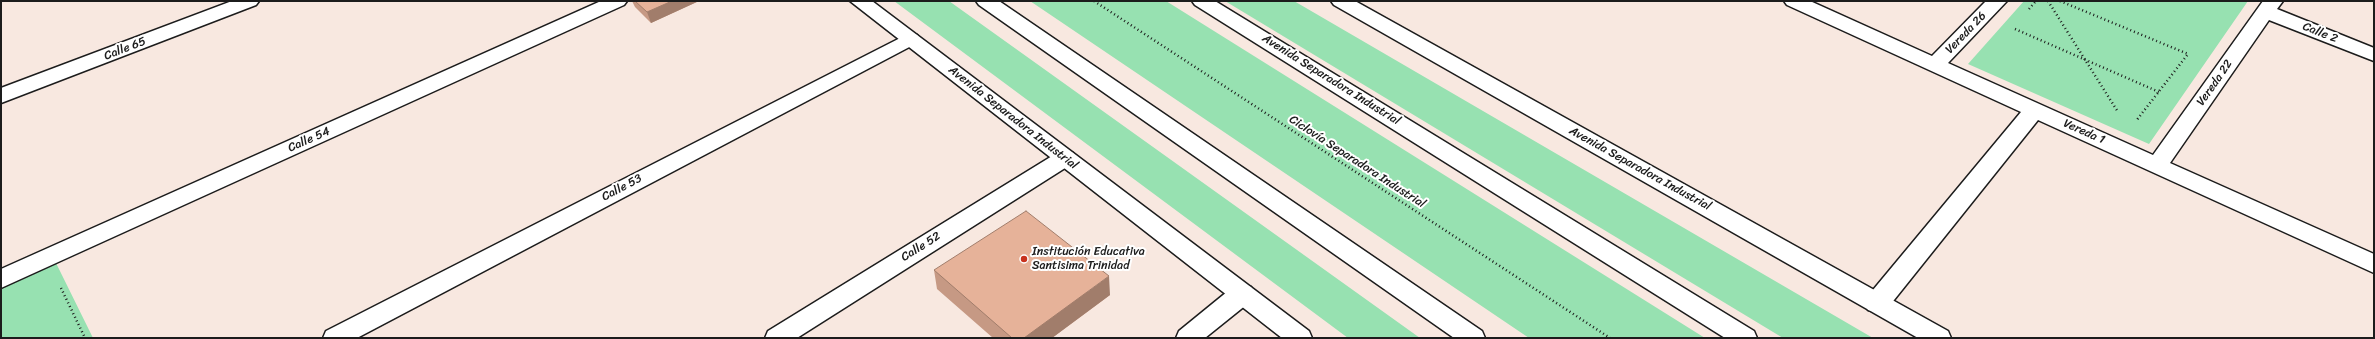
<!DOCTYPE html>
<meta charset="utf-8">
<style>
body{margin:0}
#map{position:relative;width:2375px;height:339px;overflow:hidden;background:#f8e8e0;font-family:Sriracha,sans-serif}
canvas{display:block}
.frame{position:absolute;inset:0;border:2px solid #1c1c1c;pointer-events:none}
</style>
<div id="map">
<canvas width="2375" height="339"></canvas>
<div class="frame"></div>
</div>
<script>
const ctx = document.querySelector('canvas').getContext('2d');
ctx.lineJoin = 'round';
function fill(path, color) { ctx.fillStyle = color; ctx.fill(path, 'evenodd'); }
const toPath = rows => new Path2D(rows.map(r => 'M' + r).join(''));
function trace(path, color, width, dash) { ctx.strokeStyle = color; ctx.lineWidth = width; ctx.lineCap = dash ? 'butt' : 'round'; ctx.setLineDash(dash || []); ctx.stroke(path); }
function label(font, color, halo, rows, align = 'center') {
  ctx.font = font + ' Sriracha,sans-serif'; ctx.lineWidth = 4; ctx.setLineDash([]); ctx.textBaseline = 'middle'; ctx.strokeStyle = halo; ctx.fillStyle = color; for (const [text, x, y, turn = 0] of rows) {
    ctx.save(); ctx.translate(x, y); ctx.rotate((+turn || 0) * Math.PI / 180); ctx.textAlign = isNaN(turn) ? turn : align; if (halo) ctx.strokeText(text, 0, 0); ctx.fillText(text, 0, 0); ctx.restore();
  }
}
fill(toPath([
 [894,1,949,1,1420,338,1348,338],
 [1030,1,1166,1,1705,338,1529,338],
 [1225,1,1294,1,1873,338,1783,338],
 [2024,1,2248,1,2149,144,1968,64],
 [56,263,93,338,1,338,1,288]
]), '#97e1b1');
const minor = toPath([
 [232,1,259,1,256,5,1,103,1,88,232,1],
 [601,1,627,1,624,5,1,288,1,269,601,1],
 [1784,1,1810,1,1932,56,1986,1,2007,1,1948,63,2153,155,2263,1,2283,1,2277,9,2374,48,2374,61,2269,20,2170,163,2374,254,2374,273,2038,120,1886,310,1877,312,1868,310,1865,303,1868,296,2021,112,1787,5,1784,1],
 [910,33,917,35,920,39,917,43,357,338,323,338,326,331,910,33],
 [1065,150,1073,153,1076,158,1073,163,797,338,765,338,768,331,1057,153,1065,150],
 [1242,285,1251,287,1254,294,1251,301,1205,338,1176,338,1179,331,1233,287,1242,285]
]);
const tertiary = toPath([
 [850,1,872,1,1309,331,1312,338,1282,338,850,1],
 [1331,1,1355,1,1948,331,1951,338,1918,338,1334,5,1331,1]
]);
const secondary = toPath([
 [976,1,999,1,1482,331,1485,338,1454,338,979,5,976,1],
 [1192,1,1215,1,1754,331,1757,338,1725,338,1195,5,1192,1]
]);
trace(minor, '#1c1c1c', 3);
trace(tertiary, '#1c1c1c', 3);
trace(secondary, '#1c1c1c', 3);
trace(toPath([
 [1094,1,1610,338],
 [2048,1,2118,112],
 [2060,1,2188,54,2136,121],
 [2029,9,2036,1],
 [2015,29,2159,92],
 [61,288,85,338]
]), '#1c1c1c', 2.5, [1, 3]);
fill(minor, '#fff');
fill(tertiary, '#fff');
fill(secondary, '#fff');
fill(toPath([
 [632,1,699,1,651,23,635,7],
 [934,270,1110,295,1052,338,993,338,937,289]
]), '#c69984');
fill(toPath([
 [672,1,699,1,651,23,647,12],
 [1109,276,1110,295,1052,338,1024,338]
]), '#a17d6b');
const building = toPath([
 [635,1,672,1,647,12,635,1],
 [1026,211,1109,276,1024,338,1012,338,934,270,1026,211]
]);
fill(building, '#e6b299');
trace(building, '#a17d6b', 1);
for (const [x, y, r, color] of [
 [1024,259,4,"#c8321e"]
]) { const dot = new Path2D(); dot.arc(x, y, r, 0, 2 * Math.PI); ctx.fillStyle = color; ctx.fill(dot); trace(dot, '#fff', 1.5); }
label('12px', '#1c1c1c', '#fff', [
 ["Vereda 26",1966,33,-46],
 ["Calle 2",2320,33,22],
 ["Calle 65",125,49,-21],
 ["Avenida Separadora Industrial",1331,80,32],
 ["Vereda 22",2215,83,-55],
 ["Avenida Separadora Industrial",1013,118,38],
 ["Vereda 1",2084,132,24],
 ["Calle 54",309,140,-24],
 ["Ciclovía Separadora Industrial",1357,162,33],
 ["Avenida Separadora Industrial",1640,169,29],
 ["Calle 53",622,188,-28],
 ["Calle 52",921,247,-32]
]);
label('12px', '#1c1c1c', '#fff', [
 ["Institución Educativa",1032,252],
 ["Santisima Trinidad",1032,266]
], 'left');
</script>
